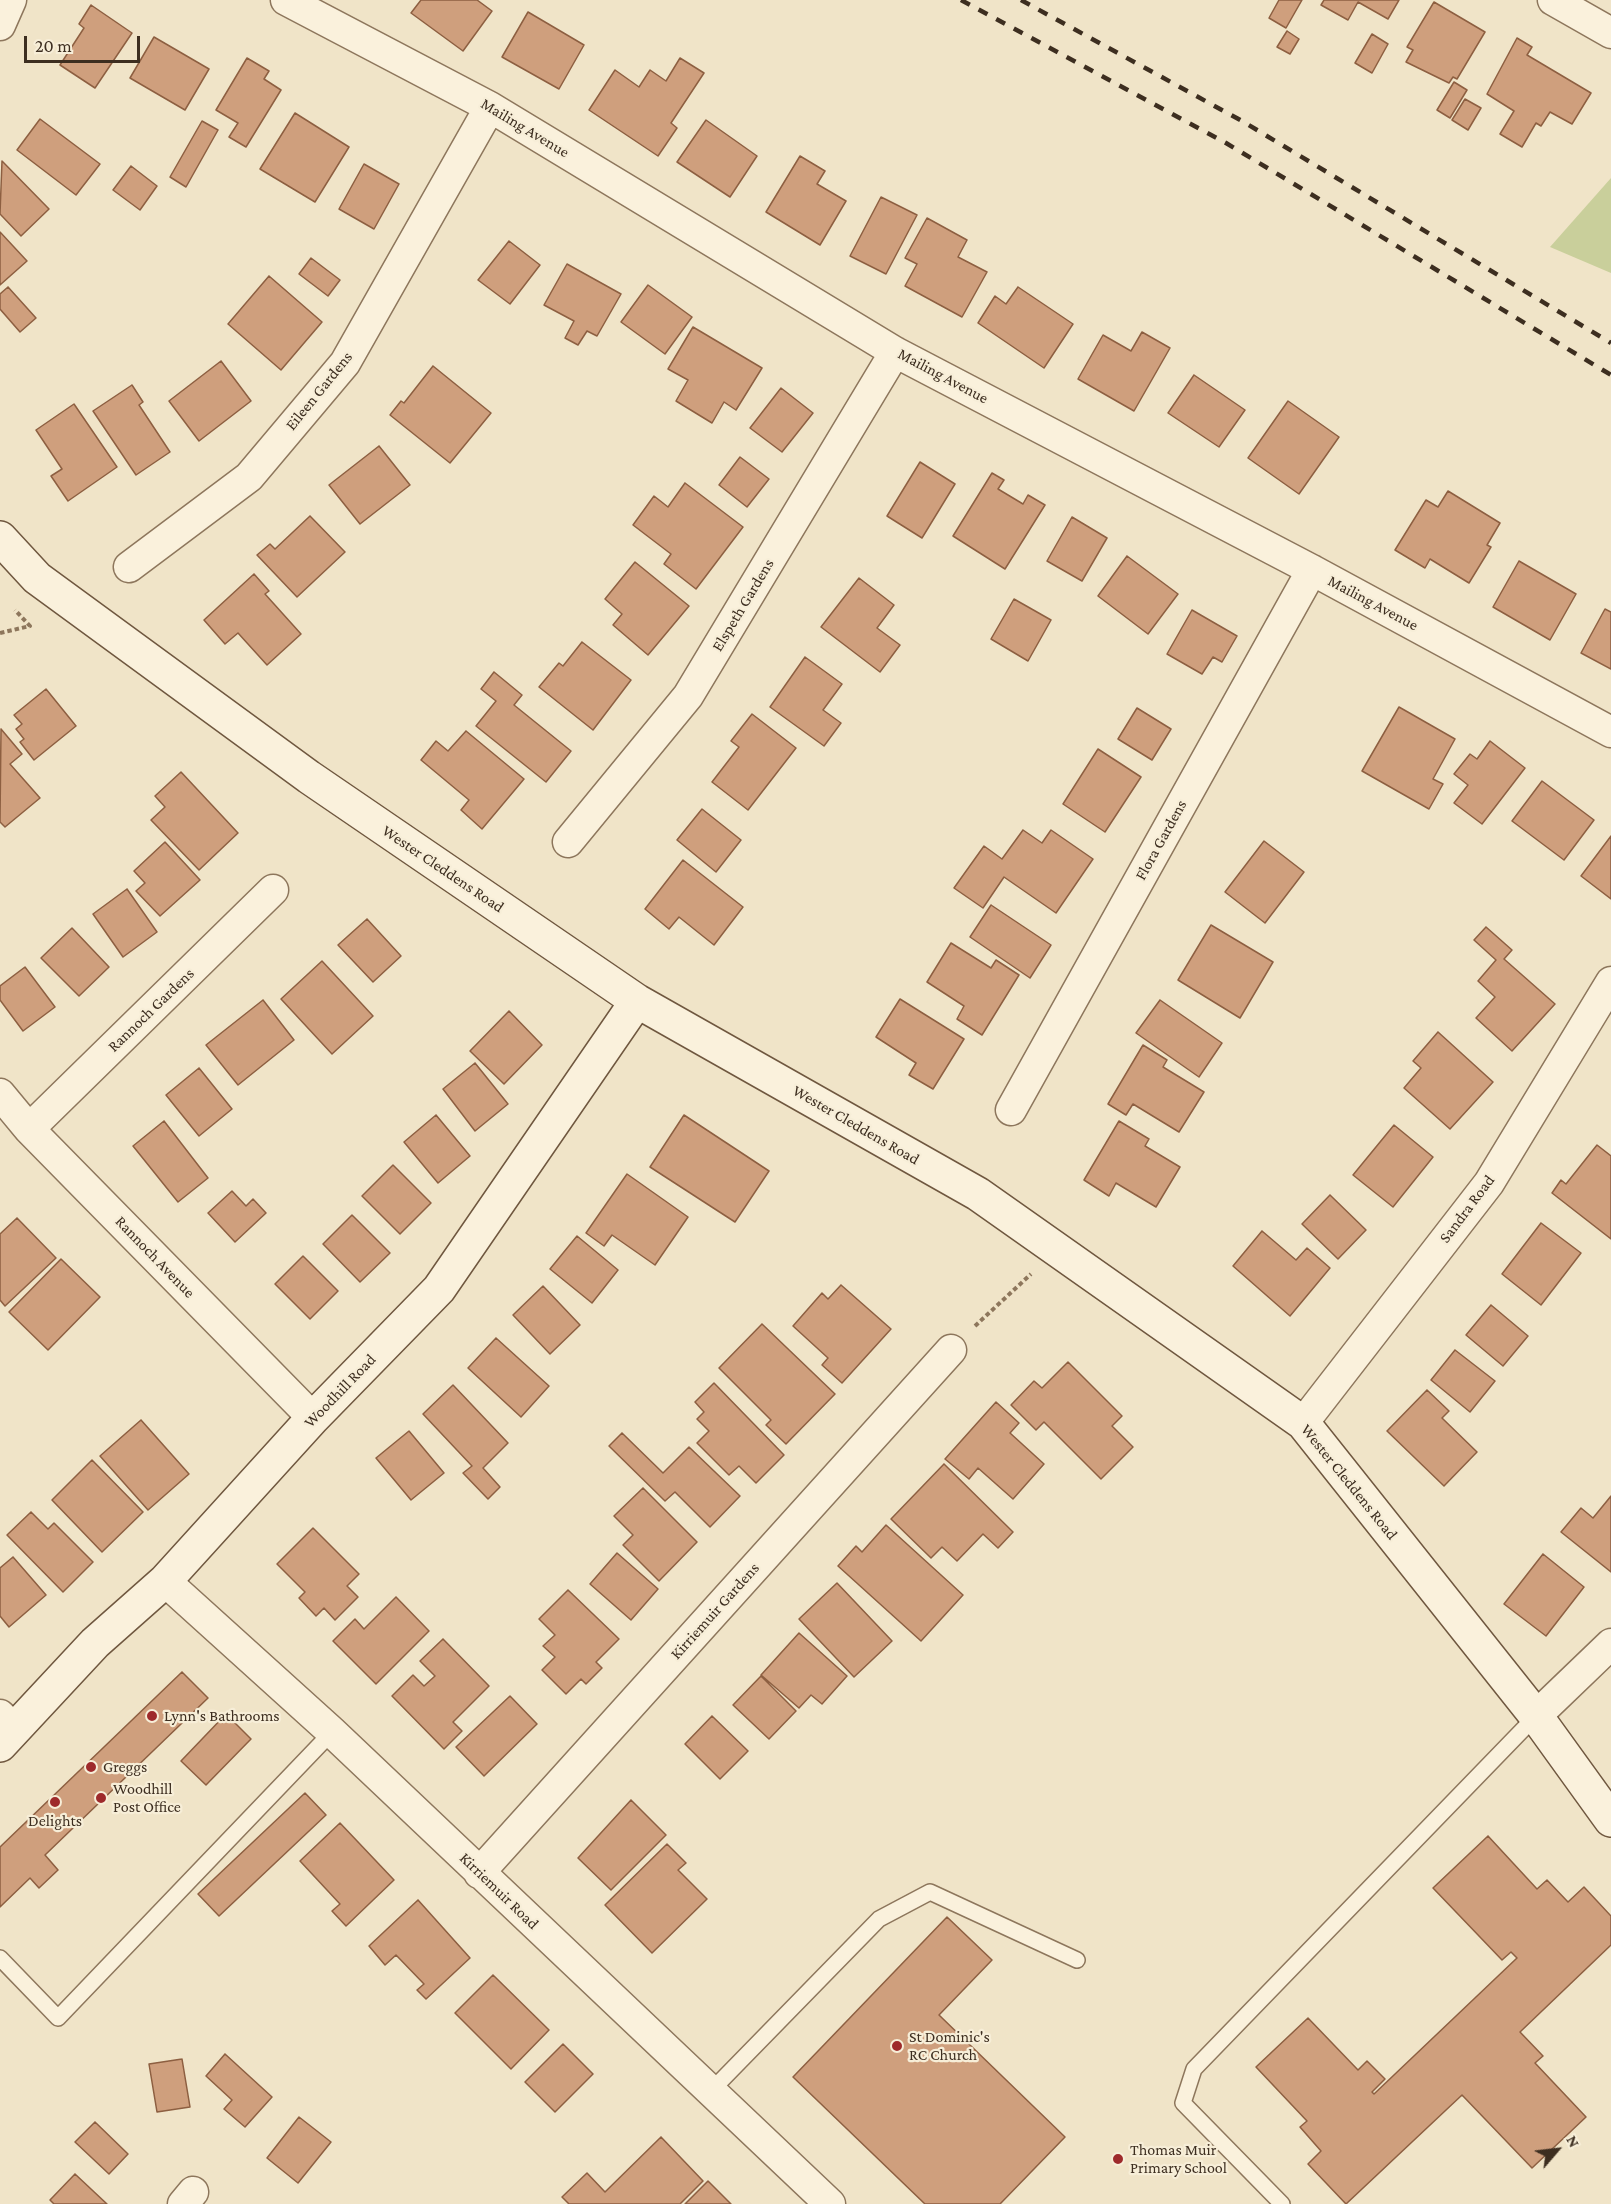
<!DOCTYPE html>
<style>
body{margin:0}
#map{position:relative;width:1611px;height:2204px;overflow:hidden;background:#f0e4c8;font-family:"Crimson Pro",serif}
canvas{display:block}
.north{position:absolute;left:1527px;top:2120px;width:60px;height:60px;-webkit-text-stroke:4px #f7eed8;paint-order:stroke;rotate:62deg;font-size:16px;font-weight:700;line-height:24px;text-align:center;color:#3d2e20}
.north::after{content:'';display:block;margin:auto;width:21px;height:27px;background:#3d2e20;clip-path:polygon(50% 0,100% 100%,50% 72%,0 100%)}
.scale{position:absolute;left:24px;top:36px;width:116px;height:27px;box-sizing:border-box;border:3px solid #3d2e20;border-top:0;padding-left:8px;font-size:18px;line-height:21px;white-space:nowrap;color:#3d2e20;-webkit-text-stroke:4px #f7eed8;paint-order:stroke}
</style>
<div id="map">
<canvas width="1611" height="2204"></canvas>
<div class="north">N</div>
<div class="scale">20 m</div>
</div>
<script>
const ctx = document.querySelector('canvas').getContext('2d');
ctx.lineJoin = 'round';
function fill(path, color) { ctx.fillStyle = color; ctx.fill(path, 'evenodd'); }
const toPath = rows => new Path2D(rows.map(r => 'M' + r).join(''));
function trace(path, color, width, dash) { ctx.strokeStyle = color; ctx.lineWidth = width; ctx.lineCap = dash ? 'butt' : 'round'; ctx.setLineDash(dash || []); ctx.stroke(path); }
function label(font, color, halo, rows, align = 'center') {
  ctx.font = font + ' "Crimson Pro",serif'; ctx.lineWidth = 4.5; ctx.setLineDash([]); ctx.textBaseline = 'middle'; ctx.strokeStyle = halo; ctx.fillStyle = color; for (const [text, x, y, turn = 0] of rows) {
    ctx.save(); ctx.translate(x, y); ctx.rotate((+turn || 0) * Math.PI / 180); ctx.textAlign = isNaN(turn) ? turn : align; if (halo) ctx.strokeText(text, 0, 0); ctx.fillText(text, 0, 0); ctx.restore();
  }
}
fill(toPath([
 [1611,178,1611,273,1550,247]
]), '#c9cf9b');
const building = toPath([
 [421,0,477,0,492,11,463,51,411,13,421,0],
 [1279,0,1302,0,1286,28,1269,18,1279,0],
 [1324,0,1399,0,1388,19,1358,2,1348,20,1321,5,1324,0],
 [1434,2,1485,32,1457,79,1453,77,1449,83,1406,62,1413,50,1407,47,1434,2],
 [91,5,132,33,95,88,60,65,84,28,79,24,91,5],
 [528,12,584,45,559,89,502,57,528,12],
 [1287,31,1299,39,1290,54,1277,47,1287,31],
 [1372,34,1388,44,1372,73,1355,63,1372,34],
 [154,37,209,69,185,110,130,78,154,37],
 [1517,38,1532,47,1527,55,1591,93,1572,124,1550,112,1541,126,1536,123,1522,147,1500,134,1514,111,1487,94,1517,38],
 [247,58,269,71,264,79,281,90,246,147,229,137,238,123,216,110,247,58],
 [680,58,704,73,671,123,677,128,658,156,589,110,615,70,639,87,650,70,666,81,680,58],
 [1454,82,1467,90,1450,118,1437,110,1454,82],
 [1465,99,1481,108,1468,130,1452,120,1465,99],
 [295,113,349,147,315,202,260,169,295,113],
 [40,119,100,164,76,195,17,150,40,119],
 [706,120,757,156,730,197,677,162,706,120],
 [202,121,218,130,186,187,170,177,202,121],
 [800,156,825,171,817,184,846,201,820,245,766,212,800,156],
 [2,161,49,209,21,236,0,214,2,161],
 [364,164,399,184,374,229,339,209,364,164],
 [131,166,157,186,140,210,113,190,131,166],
 [881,197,917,215,886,274,850,256,881,197],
 [927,218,967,240,958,257,987,272,962,317,905,286,917,264,905,258,927,218],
 [0,232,27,261,0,285,0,232],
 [509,241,540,265,510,304,478,280,509,241],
 [311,258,340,280,328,296,299,274,311,258],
 [567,264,621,294,597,336,587,331,578,345,565,338,574,321,544,305,567,264],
 [269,276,322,322,281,370,228,324,269,276],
 [648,285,692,317,665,354,621,322,648,285],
 [8,287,36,318,20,332,0,309,0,294,8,287],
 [1018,287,1073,324,1044,368,978,323,995,296,1006,304,1018,287],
 [693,327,762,368,736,410,724,402,712,423,676,401,688,380,668,369,693,327],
 [1142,332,1170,348,1134,411,1078,379,1103,335,1131,351,1142,332],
 [221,361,251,401,199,441,169,401,221,361],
 [433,366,491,413,450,463,390,415,401,401,404,403,433,366],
 [1194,375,1245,410,1219,447,1168,413,1194,375],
 [132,385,143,402,139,405,170,452,136,475,93,411,132,385],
 [781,388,813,413,782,452,750,428,781,388],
 [1288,401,1339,437,1299,494,1248,458,1288,401],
 [74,404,117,467,68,501,51,476,62,469,36,430,74,404],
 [379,446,410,485,360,524,329,485,379,446],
 [740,457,769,479,747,507,719,485,740,457],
 [920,462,955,484,922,538,887,516,920,462],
 [992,473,1004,480,998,489,1023,504,1028,495,1045,505,1005,569,953,536,992,473],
 [685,483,743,527,696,589,664,564,671,554,633,525,654,496,668,507,685,483],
 [1448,491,1500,523,1487,545,1491,547,1469,583,1430,559,1425,568,1395,550,1426,500,1438,507,1448,491],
 [310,516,345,552,297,597,257,555,270,544,275,549,310,516],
 [1072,517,1107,538,1082,581,1047,561,1072,517],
 [1127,556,1178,594,1148,634,1098,596,1127,556],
 [1519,561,1576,594,1550,640,1493,607,1519,561],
 [635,562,689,606,648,655,613,625,622,614,605,599,635,562],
 [254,574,269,591,265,594,301,634,267,665,238,633,225,644,204,620,254,574],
 [859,578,894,605,877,628,900,645,880,672,821,627,859,578],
 [1014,599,1051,620,1028,661,991,639,1014,599],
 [1605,609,1611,612,1611,669,1581,653,1605,609],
 [1192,610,1237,636,1222,662,1213,657,1202,674,1167,654,1192,610],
 [582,642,631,680,593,730,539,687,559,663,563,666,582,642],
 [805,657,842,684,823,710,841,723,824,746,770,707,805,657],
 [494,672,522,695,514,705,571,751,546,782,476,726,496,701,481,689,494,672],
 [46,689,76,726,34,760,20,742,24,739,16,729,22,724,14,715,46,689],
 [1399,707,1455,739,1433,779,1443,784,1429,809,1362,771,1399,707],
 [1137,708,1171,729,1152,760,1118,739,1137,708],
 [752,714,796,748,748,810,712,782,739,747,731,741,752,714],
 [1,729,22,754,10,764,40,798,5,827,0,822,1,729],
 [466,731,524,779,482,829,461,810,469,800,421,760,436,741,448,751,466,731],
 [1490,741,1525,768,1482,824,1454,803,1468,785,1454,774,1470,754,1477,759,1490,741],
 [1098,749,1141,777,1105,832,1063,804,1098,749],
 [181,772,238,833,199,870,151,820,165,807,155,796,181,772],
 [1542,781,1594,820,1564,860,1512,821,1542,781],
 [702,809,741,840,716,872,677,840,702,809],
 [1023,830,1042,843,1051,830,1093,859,1056,913,1004,877,983,908,954,888,984,846,1002,859,1023,830],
 [1611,836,1611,899,1581,876,1611,836],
 [1264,841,1304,872,1265,923,1225,892,1264,841],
 [165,842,200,880,160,916,136,891,145,883,134,871,165,842],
 [683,860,743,907,714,945,679,917,669,929,645,909,683,860],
 [127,889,157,932,123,957,93,914,127,889],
 [991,905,1051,945,1030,978,970,937,991,905],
 [367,919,401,956,373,982,338,945,367,919],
 [1211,925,1273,962,1240,1018,1178,980,1211,925],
 [1486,927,1512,950,1504,959,1555,1004,1512,1051,1476,1018,1495,997,1478,981,1496,960,1474,940,1486,927],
 [72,928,109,967,79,996,41,958,72,928],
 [951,943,991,968,996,960,1019,975,982,1035,957,1019,964,1006,927,982,951,943],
 [322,961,373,1016,332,1054,281,999,322,961],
 [25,967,55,1007,23,1031,0,1000,0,986,25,967],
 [900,999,964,1039,933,1089,909,1075,916,1063,876,1037,900,999],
 [263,1000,294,1040,238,1085,206,1045,263,1000],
 [1160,1000,1222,1043,1199,1077,1136,1033,1160,1000],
 [509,1011,542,1045,504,1084,470,1051,509,1011],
 [1438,1032,1493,1082,1450,1129,1404,1088,1421,1068,1413,1061,1438,1032],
 [1143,1045,1167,1060,1163,1067,1204,1092,1179,1132,1133,1104,1126,1115,1108,1104,1143,1045],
 [475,1063,508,1104,475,1131,443,1089,475,1063],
 [199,1068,232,1109,199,1136,166,1095,199,1068],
 [436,1115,470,1156,438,1183,404,1142,436,1115],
 [684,1115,769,1171,735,1222,650,1167,684,1115],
 [164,1121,208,1178,178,1202,133,1146,164,1121],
 [1119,1121,1149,1139,1145,1146,1180,1167,1156,1207,1116,1183,1109,1196,1084,1180,1119,1121],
 [1394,1125,1433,1157,1393,1207,1353,1175,1394,1125],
 [1597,1145,1611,1156,1611,1239,1552,1193,1561,1180,1566,1184,1597,1145],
 [393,1165,431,1203,400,1234,362,1196,393,1165],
 [627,1174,688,1217,655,1265,612,1235,604,1246,586,1233,627,1174],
 [232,1191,246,1206,253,1199,266,1213,235,1242,208,1213,232,1191],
 [1330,1195,1366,1230,1338,1259,1302,1224,1330,1195],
 [352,1215,390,1253,360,1282,323,1244,352,1215],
 [17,1218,56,1258,5,1306,0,1300,0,1234,17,1218],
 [1541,1223,1581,1253,1541,1305,1502,1274,1541,1223],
 [1262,1231,1296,1260,1307,1248,1330,1268,1290,1316,1233,1266,1262,1231],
 [577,1236,618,1270,592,1303,550,1269,577,1236],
 [303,1256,338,1291,310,1319,275,1284,303,1256],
 [61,1259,100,1297,48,1350,9,1312,61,1259],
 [841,1285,891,1329,842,1383,822,1365,828,1358,793,1326,822,1293,828,1299,841,1285],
 [543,1286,580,1325,550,1354,513,1315,543,1286],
 [1491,1305,1528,1336,1503,1366,1466,1335,1491,1305],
 [762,1324,835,1394,786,1444,766,1425,771,1420,719,1368,762,1324],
 [496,1338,549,1386,521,1417,468,1368,496,1338],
 [1455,1350,1495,1381,1470,1412,1431,1380,1455,1350],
 [1068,1362,1122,1416,1112,1426,1133,1447,1101,1479,1044,1422,1036,1430,1011,1405,1034,1381,1042,1388,1068,1362],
 [714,1383,784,1455,756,1483,739,1466,729,1475,697,1443,709,1431,697,1419,704,1412,695,1402,714,1383],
 [453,1385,508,1443,483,1468,500,1487,488,1499,463,1473,472,1466,423,1414,453,1385],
 [1427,1390,1449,1411,1442,1418,1477,1452,1444,1486,1387,1431,1427,1390],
 [996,1402,1019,1423,1010,1433,1044,1464,1013,1499,978,1468,969,1479,945,1459,996,1402],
 [141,1420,189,1474,148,1510,100,1456,141,1420],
 [409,1431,444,1473,411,1500,376,1458,409,1431],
 [622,1433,663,1473,689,1447,740,1496,710,1527,675,1492,665,1501,609,1446,622,1433],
 [92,1460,143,1512,102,1552,52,1500,92,1460],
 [944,1464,1013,1532,998,1548,983,1534,957,1561,942,1547,931,1558,891,1519,944,1464],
 [643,1488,697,1542,659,1581,623,1545,633,1535,614,1516,643,1488],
 [1611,1496,1611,1572,1561,1532,1581,1508,1593,1518,1611,1496],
 [31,1512,48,1529,54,1523,93,1562,63,1592,7,1535,31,1512],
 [886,1525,963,1595,921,1641,838,1566,856,1546,862,1552,886,1525],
 [313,1528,359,1574,347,1586,358,1597,335,1620,324,1608,316,1616,299,1598,305,1592,277,1564,313,1528],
 [617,1553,658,1589,631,1620,590,1584,617,1553],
 [1543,1554,1584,1587,1546,1636,1504,1604,1543,1554],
 [13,1557,46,1595,9,1627,0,1616,0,1568,13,1557],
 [837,1583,892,1641,854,1677,799,1619,837,1583],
 [568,1590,619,1639,596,1662,602,1668,586,1684,581,1679,566,1694,542,1670,555,1657,543,1646,555,1635,539,1619,568,1590],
 [396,1597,429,1631,376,1684,333,1641,355,1619,364,1629,396,1597],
 [799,1633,847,1676,822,1704,811,1695,799,1708,761,1675,799,1633],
 [443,1639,489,1686,453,1722,462,1731,444,1749,392,1696,413,1675,424,1686,435,1676,420,1661,443,1639],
 [182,1672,208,1698,45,1855,58,1870,39,1888,30,1878,0,1907,0,1847,182,1672],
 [761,1676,796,1711,769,1739,733,1705,761,1676],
 [510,1696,537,1724,484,1776,456,1747,510,1696],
 [226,1714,251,1739,206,1785,181,1761,226,1714],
 [712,1716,748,1751,720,1779,685,1744,712,1716],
 [305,1793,326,1815,219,1916,198,1894,305,1793],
 [631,1800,666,1835,611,1890,578,1858,631,1800],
 [340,1823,394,1880,346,1926,332,1911,340,1904,300,1861,340,1823],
 [1488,1836,1537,1889,1547,1880,1568,1902,1584,1887,1611,1916,1611,1945,1520,2032,1543,2056,1535,2063,1586,2117,1532,2168,1462,2095,1346,2204,1308,2164,1321,2151,1300,2127,1307,2121,1256,2067,1308,2018,1358,2070,1367,2061,1385,2079,1372,2092,1374,2094,1517,1958,1511,1952,1502,1960,1433,1888,1488,1836],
 [667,1844,686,1863,678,1870,707,1899,652,1953,605,1905,667,1844],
 [418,1900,470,1958,426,1999,417,1990,424,1984,396,1955,385,1965,369,1946,418,1900],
 [947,1917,992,1960,939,2015,1065,2137,1000,2204,925,2204,793,2077,947,1917],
 [493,1975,549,2030,511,2069,455,2013,493,1975],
 [563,2044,593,2074,555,2112,525,2082,563,2044],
 [225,2054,272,2097,245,2127,224,2109,232,2100,206,2076,225,2054],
 [182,2059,190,2107,157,2112,149,2064,182,2059],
 [299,2117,331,2142,298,2183,267,2158,299,2117],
 [95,2122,128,2154,109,2174,75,2142,95,2122],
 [661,2137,703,2181,680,2204,569,2204,562,2197,587,2173,605,2192,661,2137],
 [75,2174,107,2204,54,2204,50,2200,75,2174],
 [708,2181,731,2204,685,2204,708,2181]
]);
fill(building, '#cf9f7d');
trace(building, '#8d5f41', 1.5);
const lane = toPath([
 [0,1958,58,2018,332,1732],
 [710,2092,879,1919,930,1892,1077,1960],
 [1282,2204,1183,2103,1194,2069,1536,1716]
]);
const street = toPath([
 [286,0,490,107,895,352,1312,570,1611,732],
 [1553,0,1611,33],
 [0,25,11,0],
 [129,567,249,477,345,363,490,107],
 [568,842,688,696,895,352],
 [0,1094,29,1129,313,1418],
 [1011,1110,1312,570],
 [29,1129,273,890],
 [1303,1423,1489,1183,1611,982],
 [165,1581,332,1732,830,2204],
 [0,1715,15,1730],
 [1536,1716,1611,1644],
 [479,1873,951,1350],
 [183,2204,193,2192]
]);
const secondary = toPath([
 [0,538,37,578,309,777,637,1001,978,1194,1303,1423,1536,1716,1611,1820],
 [0,1745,95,1643,165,1581,313,1418,439,1289,637,1001]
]);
trace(lane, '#8d765c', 18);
trace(street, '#8d765c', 33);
trace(secondary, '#6f573f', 36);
trace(toPath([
 [0,633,30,626,15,610],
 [975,1326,1031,1274]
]), '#8d765c', 4, [4.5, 3]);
trace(lane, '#faf1dc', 15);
trace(street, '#faf1dc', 30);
trace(secondary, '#faf1dc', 33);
trace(toPath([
 [961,0,1226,143,1611,375],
 [1021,0,1242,121,1611,343]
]), '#3d2e20', 4.5, [10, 10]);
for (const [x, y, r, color] of [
 [152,1716,6,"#9e2a2b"],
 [91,1767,6,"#9e2a2b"],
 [101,1798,6,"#9e2a2b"],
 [55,1802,6,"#9e2a2b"],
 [897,2046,6,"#9e2a2b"],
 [1118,2159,6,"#9e2a2b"]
]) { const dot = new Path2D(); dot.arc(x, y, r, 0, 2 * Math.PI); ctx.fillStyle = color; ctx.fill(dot); trace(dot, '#f7eed8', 2); }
label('16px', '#3d2e20', '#f7eed8', [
 ["Mailing Avenue",525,128,31],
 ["Mailing Avenue",943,376,28],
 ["Eileen Gardens",319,391,-51],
 ["Mailing Avenue",1373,603,28],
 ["Elspeth Gardens",743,605,-59],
 ["Flora Gardens",1161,840,-61],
 ["Wester Cleddens Road",443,869,34],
 ["Rannoch Gardens",151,1010,-44],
 ["Wester Cleddens Road",856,1125,30],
 ["Sandra Road",1467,1209,-53],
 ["Rannoch Avenue",155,1257,46],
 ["Woodhill Road",340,1391,-46],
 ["Wester Cleddens Road",1349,1482,51],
 ["Kirriemuir Gardens",715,1611,-48],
 ["Kirriemuir Road",499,1891,44]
]);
label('16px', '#3d2e20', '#f7eed8', [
 ["Lynn's Bathrooms",164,1716],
 ["Greggs",103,1767],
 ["Woodhill",113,1789],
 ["Post Office",113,1807],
 ["Delights",55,1821,"center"],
 ["St Dominic's",909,2037],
 ["RC Church",909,2055],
 ["Thomas Muir",1130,2150],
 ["Primary School",1130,2168]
], 'left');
</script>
